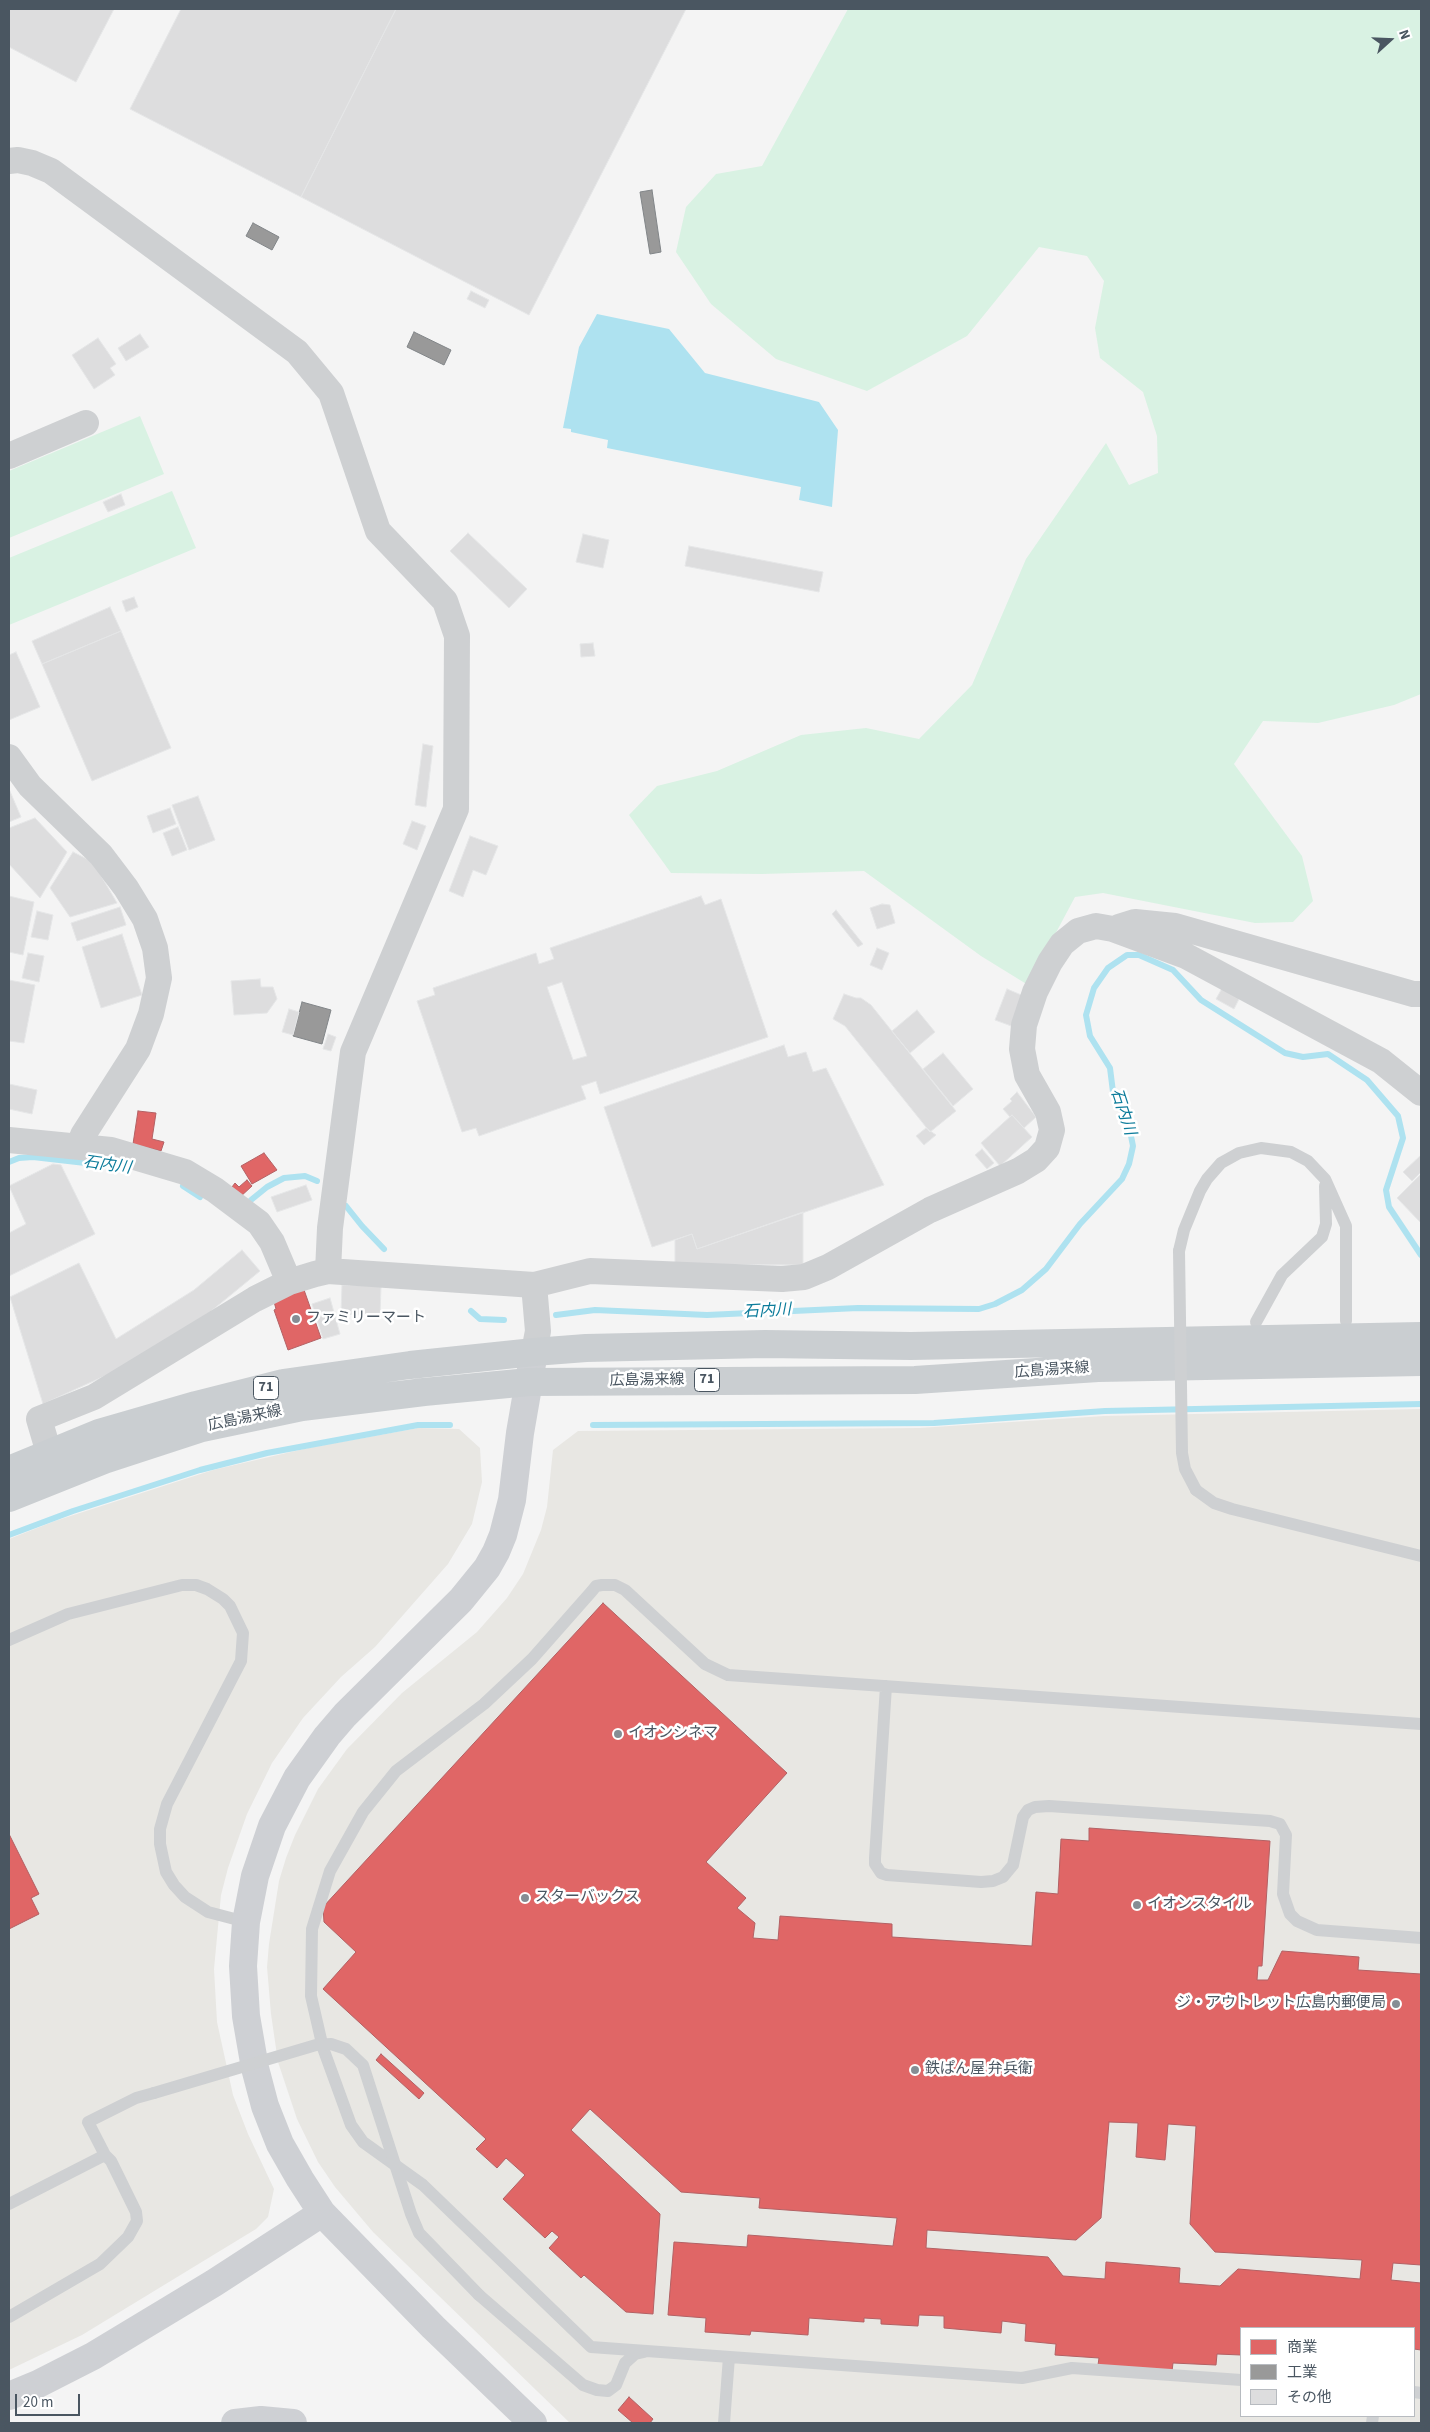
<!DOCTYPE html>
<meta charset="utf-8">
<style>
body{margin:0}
#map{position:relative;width:1430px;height:2432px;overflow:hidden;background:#f4f4f4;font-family:"Source Sans 3","Noto Sans JP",sans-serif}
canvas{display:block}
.frame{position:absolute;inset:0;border:10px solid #4a5661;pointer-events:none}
.legend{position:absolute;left:1240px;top:2327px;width:175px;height:90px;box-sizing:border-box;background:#fff;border:1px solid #b7bbc0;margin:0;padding:6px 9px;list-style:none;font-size:15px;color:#4a5661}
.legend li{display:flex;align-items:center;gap:10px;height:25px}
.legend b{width:25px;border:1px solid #b7bbc0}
.north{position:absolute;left:1365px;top:15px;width:50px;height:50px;-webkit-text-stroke:4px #fff;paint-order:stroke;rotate:70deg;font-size:14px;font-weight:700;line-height:20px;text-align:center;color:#4a5661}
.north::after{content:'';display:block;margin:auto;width:18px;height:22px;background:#4a5661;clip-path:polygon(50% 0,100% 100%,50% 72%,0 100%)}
.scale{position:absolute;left:15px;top:2394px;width:65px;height:22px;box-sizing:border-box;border:2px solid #4a5661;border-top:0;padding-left:6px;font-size:15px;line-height:18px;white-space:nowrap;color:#4a5661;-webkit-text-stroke:4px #fff;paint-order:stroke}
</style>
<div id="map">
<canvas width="1430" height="2432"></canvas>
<div class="frame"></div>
<ul class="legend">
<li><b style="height:14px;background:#e06666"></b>商業</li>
<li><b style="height:14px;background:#999"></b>工業</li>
<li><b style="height:14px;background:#ddddde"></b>その他</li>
</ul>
<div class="north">N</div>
<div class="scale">20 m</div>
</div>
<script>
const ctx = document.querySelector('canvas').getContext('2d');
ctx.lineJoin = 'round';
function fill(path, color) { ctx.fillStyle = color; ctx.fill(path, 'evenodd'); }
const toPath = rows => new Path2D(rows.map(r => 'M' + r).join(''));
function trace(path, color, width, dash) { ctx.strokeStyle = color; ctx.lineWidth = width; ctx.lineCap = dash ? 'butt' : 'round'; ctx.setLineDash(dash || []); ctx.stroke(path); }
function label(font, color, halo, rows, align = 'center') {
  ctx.font = font + ' "Source Sans 3","Noto Sans JP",sans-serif'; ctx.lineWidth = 5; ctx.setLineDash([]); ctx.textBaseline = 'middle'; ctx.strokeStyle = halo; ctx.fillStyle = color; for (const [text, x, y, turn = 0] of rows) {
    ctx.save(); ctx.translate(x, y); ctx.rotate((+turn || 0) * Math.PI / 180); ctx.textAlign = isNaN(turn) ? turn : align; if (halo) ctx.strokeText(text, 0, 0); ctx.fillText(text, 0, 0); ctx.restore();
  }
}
fill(toPath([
 [1421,1409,1421,2423,570,2423,373,2232,335,2187,318,2162,297,2119,278,2062,271,2014,267,1967,269,1944,279,1881,286,1858,295,1835,318,1789,347,1749,402,1693,477,1632,507,1598,523,1574,541,1530,547,1507,553,1450,578,1431,919,1428,1104,1416],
 [1241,2328,1414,2328,1414,2416,1241,2416],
 [418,1428,459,1429,480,1448,482,1482,472,1524,448,1564,375,1647,341,1677,303,1718,272,1763,247,1814,228,1868,221,1895,214,1969,217,2022,233,2095,248,2134,274,2189,268,2217,256,2229,82,2335,9,2370,9,1539,55,1521,213,1470,308,1448]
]), '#e8e7e3');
fill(toPath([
 [848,9,1421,9,1421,694,1394,705,1318,723,1263,721,1234,764,1302,856,1313,901,1293,922,1255,923,1103,893,1075,897,1028,985,981,956,864,871,762,874,671,873,629,815,657,786,717,771,801,735,866,728,919,739,972,685,1026,559,1106,443,1129,485,1158,473,1157,436,1143,392,1100,358,1095,328,1104,281,1087,256,1039,247,967,336,867,391,776,359,711,304,676,252,686,207,716,174,762,166],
 [140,416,164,474,9,538,9,471],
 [172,491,196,548,9,625,9,558]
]), '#d9f2e3');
fill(toPath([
 [597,314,669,329,705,373,819,402,838,430,832,507,799,500,801,487,607,448,608,440,571,432,571,429,563,428,579,347]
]), '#aee2f0');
const shops = toPath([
 [138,1111,156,1113,152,1139,164,1142,161,1151,133,1144,138,1111],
 [264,1153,277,1170,252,1184,241,1166,264,1153],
 [247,1180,252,1186,239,1198,229,1191,235,1183,239,1187,247,1180],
 [303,1287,321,1338,288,1350,274,1310,276,1309,273,1298,303,1287],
 [603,1603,787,1773,706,1862,746,1898,737,1908,755,1923,753,1938,778,1940,780,1916,892,1924,892,1937,1032,1946,1036,1892,1058,1894,1061,1839,1089,1841,1089,1828,1270,1841,1262,1966,1258,1966,1257,1980,1268,1980,1282,1951,1359,1957,1358,1970,1421,1974,1421,2265,1393,2263,1391,2280,1421,2283,1421,2350,1414,2349,1414,2328,1241,2328,1241,2355,1217,2354,1216,2365,1173,2363,1172,2371,1098,2365,1099,2358,1055,2355,1056,2344,1025,2341,1026,2324,1002,2321,1001,2333,944,2328,944,2316,919,2315,918,2326,881,2324,881,2319,864,2318,864,2322,809,2318,808,2335,751,2331,750,2335,705,2332,706,2318,668,2315,674,2242,747,2247,748,2235,893,2246,897,2218,759,2208,760,2198,681,2192,590,2109,571,2130,660,2214,653,2314,626,2312,584,2275,581,2278,549,2248,559,2237,552,2231,545,2238,503,2199,525,2175,506,2158,497,2168,476,2149,486,2139,323,1989,356,1952,324,1922,323,1907,603,1603],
 [1109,2122,1138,2123,1136,2157,1165,2160,1168,2124,1196,2126,1190,2224,1215,2252,1362,2260,1360,2279,1238,2269,1220,2286,1179,2283,1180,2268,1106,2262,1105,2279,1063,2276,1048,2257,926,2248,927,2230,1076,2240,1101,2218,1109,2122],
 [9,1834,39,1894,31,1898,39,1914,9,1929,9,1834],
 [381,2054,424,2093,419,2099,376,2060,381,2054],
 [629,2397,653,2419,650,2423,633,2423,618,2410,629,2397]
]);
fill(shops, '#e06666');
trace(shops, '#b36164', 1);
const industry = toPath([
 [652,190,661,252,650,254,640,192,652,190],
 [253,223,279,237,272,250,246,236,253,223],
 [414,332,451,350,444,365,407,347,414,332],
 [302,1002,331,1010,322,1044,293,1036,302,1002]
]);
fill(industry, '#999');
trace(industry, '#818588', 1);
trace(toPath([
 [9,1162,19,1158,33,1157,129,1168],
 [183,1186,200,1197],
 [251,1200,267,1187,284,1178,305,1176,317,1181],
 [346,1206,362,1226,384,1249],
 [471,1311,480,1319,504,1320],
 [556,1315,595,1310,707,1315,858,1308,979,1309,995,1304,1022,1290,1046,1269,1080,1224,1122,1179,1129,1164,1133,1146,1129,1126,1113,1092,1110,1068,1090,1036,1086,1015,1094,988,1108,968,1127,955,1139,955,1173,970,1201,1000,1285,1053,1303,1057,1328,1054,1367,1080,1398,1116,1403,1138,1386,1190,1389,1207,1421,1255],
 [593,1425,934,1423,1105,1411,1421,1404],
 [9,1535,73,1511,200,1470,267,1453,418,1425,450,1425]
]), '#aee2f0', 6);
const building = toPath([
 [9,9,114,9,76,82,9,47,9,9],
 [181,9,396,9,301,197,130,109,181,9],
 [396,9,686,9,529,315,301,197,396,9],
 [471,291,489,300,485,308,467,299,471,291],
 [140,334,149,347,126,361,118,348,140,334],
 [98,338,116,364,110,368,115,375,94,389,72,355,98,338],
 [121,494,125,505,108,512,103,502,121,494],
 [468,533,527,589,509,608,450,551,468,533],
 [583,534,609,540,603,568,576,562,583,534],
 [689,546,823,572,819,592,685,566,689,546],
 [134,597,138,607,126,612,122,601,134,597],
 [110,607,121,631,42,664,32,641,110,607],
 [121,631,171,748,92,781,42,664,121,631],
 [593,643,595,656,581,657,580,644,593,643],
 [16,652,40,707,9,720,9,655,16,652],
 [423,744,433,746,426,807,415,805,423,744],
 [9,789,21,817,9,822,9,789],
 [198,796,215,840,189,850,172,805,198,796],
 [170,808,176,824,153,833,147,816,170,808],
 [35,818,67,852,40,898,9,864,9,828,35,818],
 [412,821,426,826,417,850,403,844,412,821],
 [178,827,187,850,172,856,163,833,178,827],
 [470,836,498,846,486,875,473,870,463,897,449,891,470,836],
 [73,852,93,862,117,903,70,917,50,888,73,852],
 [9,896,34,902,23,955,9,952,9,896],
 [701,896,705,905,721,899,768,1037,600,1094,596,1081,581,1086,586,1099,479,1136,476,1128,462,1132,417,1001,435,995,433,988,536,953,539,964,554,959,550,948,701,896],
 [562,982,587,1056,573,1060,547,987,562,982],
 [882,904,890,905,895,923,877,929,870,908,882,904],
 [120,907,126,925,77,941,71,923,120,907],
 [836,910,863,944,858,947,832,914,836,910],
 [37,911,53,915,48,940,31,937,37,911],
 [122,934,142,995,101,1008,82,947,122,934],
 [877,948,889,953,882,970,870,965,877,948],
 [28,953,44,956,39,982,22,978,28,953],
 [260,979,261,987,273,987,277,999,267,1013,234,1015,231,981,260,979],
 [9,980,35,985,24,1043,9,1041,9,980],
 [1225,983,1242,993,1234,1009,1216,999,1225,983],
 [1007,989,1026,997,1014,1027,995,1020,1007,989],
 [844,994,856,998,861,998,871,1005,956,1111,930,1132,845,1026,833,1019,844,994],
 [289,1009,299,1012,293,1035,282,1032,289,1009],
 [917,1010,935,1032,910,1053,892,1031,917,1010],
 [328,1034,336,1037,331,1051,323,1049,328,1034],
 [784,1045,788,1057,806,1052,813,1072,826,1068,884,1185,697,1249,692,1234,652,1247,604,1107,784,1045],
 [943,1053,973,1089,953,1106,923,1069,943,1053],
 [9,1084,37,1090,32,1114,9,1109,9,1084],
 [1017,1092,1036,1117,1024,1128,1012,1115,1010,1117,1003,1109,1012,1101,1010,1099,1017,1092],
 [1012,1115,1032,1137,1000,1166,981,1143,1012,1115],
 [926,1128,936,1135,924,1145,916,1136,926,1128],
 [982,1149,994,1163,987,1169,975,1155,982,1149],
 [1421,1155,1421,1172,1412,1181,1403,1172,1421,1155],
 [53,1164,61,1165,95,1234,9,1276,9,1233,26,1224,9,1186,53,1164],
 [1421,1174,1421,1223,1397,1198,1421,1174],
 [306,1185,312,1200,277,1212,271,1197,306,1185],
 [803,1212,803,1265,675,1264,675,1240,692,1234,697,1249,803,1212],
 [242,1250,260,1271,210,1312,120,1369,43,1404,10,1297,79,1263,116,1339,194,1290,242,1250],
 [342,1285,381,1286,380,1316,341,1314,342,1285],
 [330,1298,340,1334,323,1339,312,1304,330,1298]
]);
fill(building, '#ddddde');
trace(building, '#e5e6e7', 1);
trace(toPath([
 [1179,1251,1184,1230,1200,1191,1207,1179,1221,1163,1239,1153,1261,1148,1291,1152,1308,1161,1325,1179,1346,1226,1346,1321],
 [1256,1322,1282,1275,1322,1237,1326,1224,1325,1186],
 [1196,1490,1214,1503,1232,1509,1421,1556],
 [9,1640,68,1614,182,1585,196,1585,207,1589,223,1599,230,1606,243,1633,241,1661,167,1804,160,1829,160,1844,166,1872,174,1885,185,1897,208,1912,246,1922],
 [886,1686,875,1858,875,1864,881,1873,887,1875,981,1882,993,1881,1003,1877,1013,1865,1023,1817,1028,1810,1035,1807,1049,1806,1270,1821,1280,1824,1286,1835,1283,1894,1290,1914,1297,1921,1317,1930,1421,1938],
 [9,2204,105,2155,88,2122,136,2098,154,2093],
 [479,2295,583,2385,597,2390,608,2391,616,2385,625,2363,635,2354,644,2352],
 [9,2317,100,2264,128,2237,137,2221,136,2212,111,2161,105,2155],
 [1241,2380,1072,2368,1022,2378,591,2347,423,2185,363,2142,351,2125,323,2048,311,1996,312,1929,330,1871,363,1812,396,1771,484,1704,532,1659,592,1591,596,1586,602,1585,615,1585,625,1590,705,1664,728,1675,1421,1724],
 [1414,2392,1421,2393],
 [724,2423,729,2357],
 [1372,2423,1373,2416]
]), '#ced0d2', 12);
trace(toPath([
 [9,161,18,160,32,163,51,171,297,352,331,393,378,531,445,601,457,636,456,809,353,1052,330,1228,328,1271],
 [9,456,86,423],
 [9,757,30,786,101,855,126,888,145,919,155,948,159,978,151,1014,138,1049,83,1135,79,1147],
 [1119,927,1135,922,1175,926,1413,994,1421,994],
 [9,1140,111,1150,185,1172,215,1190,259,1223,272,1242,289,1282],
 [534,1352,538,1331,534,1285],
 [49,1453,39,1419,94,1397,255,1299,289,1282,315,1274,328,1271,534,1285,590,1271,782,1279,804,1277,828,1267,930,1210,1018,1171,1036,1160,1047,1148,1052,1130,1048,1112,1027,1075,1022,1049,1024,1025,1035,992,1050,962,1062,944,1078,931,1096,926,1113,929,1186,956,1381,1061,1421,1093]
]), '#ced0d2', 26);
trace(toPath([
 [9,2396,38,2384,93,2356,214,2283,322,2213],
 [235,2423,261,2420,293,2423],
 [533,2423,433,2327,322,2213,300,2179,280,2144,265,2106,255,2068,246,2016,243,1966,246,1922,255,1876,272,1826,297,1778,327,1736,345,1715,461,1600,487,1568,496,1552,503,1535,512,1500,520,1433,534,1352]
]), '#ced0d4', 28);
trace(toPath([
 [9,1470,99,1433,196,1405,283,1383,410,1365,534,1352,586,1348,765,1344,911,1346,1421,1336],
 [9,1498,104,1460,202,1428,302,1407,424,1392,529,1382,915,1380,1098,1368,1421,1362]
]), '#caced1', 28);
trace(toPath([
 [1179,1251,1182,1453,1185,1469,1196,1490],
 [154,2093,316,2045,331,2044,346,2049,363,2065,411,2214,419,2233,479,2295]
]), '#ced0d2', 12);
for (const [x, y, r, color] of [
 [296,1319,5,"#868d94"],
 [618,1734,5,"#868d94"],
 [525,1898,5,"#868d94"],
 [1137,1905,5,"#868d94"],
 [1396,2004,5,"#868d94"],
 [915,2070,5,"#868d94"]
]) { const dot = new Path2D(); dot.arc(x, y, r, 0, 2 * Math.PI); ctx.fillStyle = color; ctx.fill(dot); trace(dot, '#fff', 2); }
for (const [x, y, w] of [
 [707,1380,25],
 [266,1388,25]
]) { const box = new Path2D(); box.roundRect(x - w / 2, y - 11.5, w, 23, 4); ctx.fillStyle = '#fff'; ctx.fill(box); trace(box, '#4a5661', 1); }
label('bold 14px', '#4a5661', null, [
 ["71",707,1380],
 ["71",266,1388]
]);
label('15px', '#4a5661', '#fff', [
 ["ファミリーマート",306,1319],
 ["イオンシネマ",628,1734],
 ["スターバックス",535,1898],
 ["イオンスタイル",1147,1905],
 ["ジ・アウトレット広島内郵便局",1386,2004,"right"],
 ["鉄ぱん屋 弁兵衛",925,2070]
], 'left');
label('15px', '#4a5661', '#fff', [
 ["広島湯来線",1052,1371,-4],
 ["広島湯来線",647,1381,-1],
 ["広島湯来線",245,1419,-12]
]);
label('italic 16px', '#0c7c9b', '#fff', [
 ["石内川",1122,1112,72],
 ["石内川",107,1166,8],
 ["石内川",767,1312,-3]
]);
</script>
